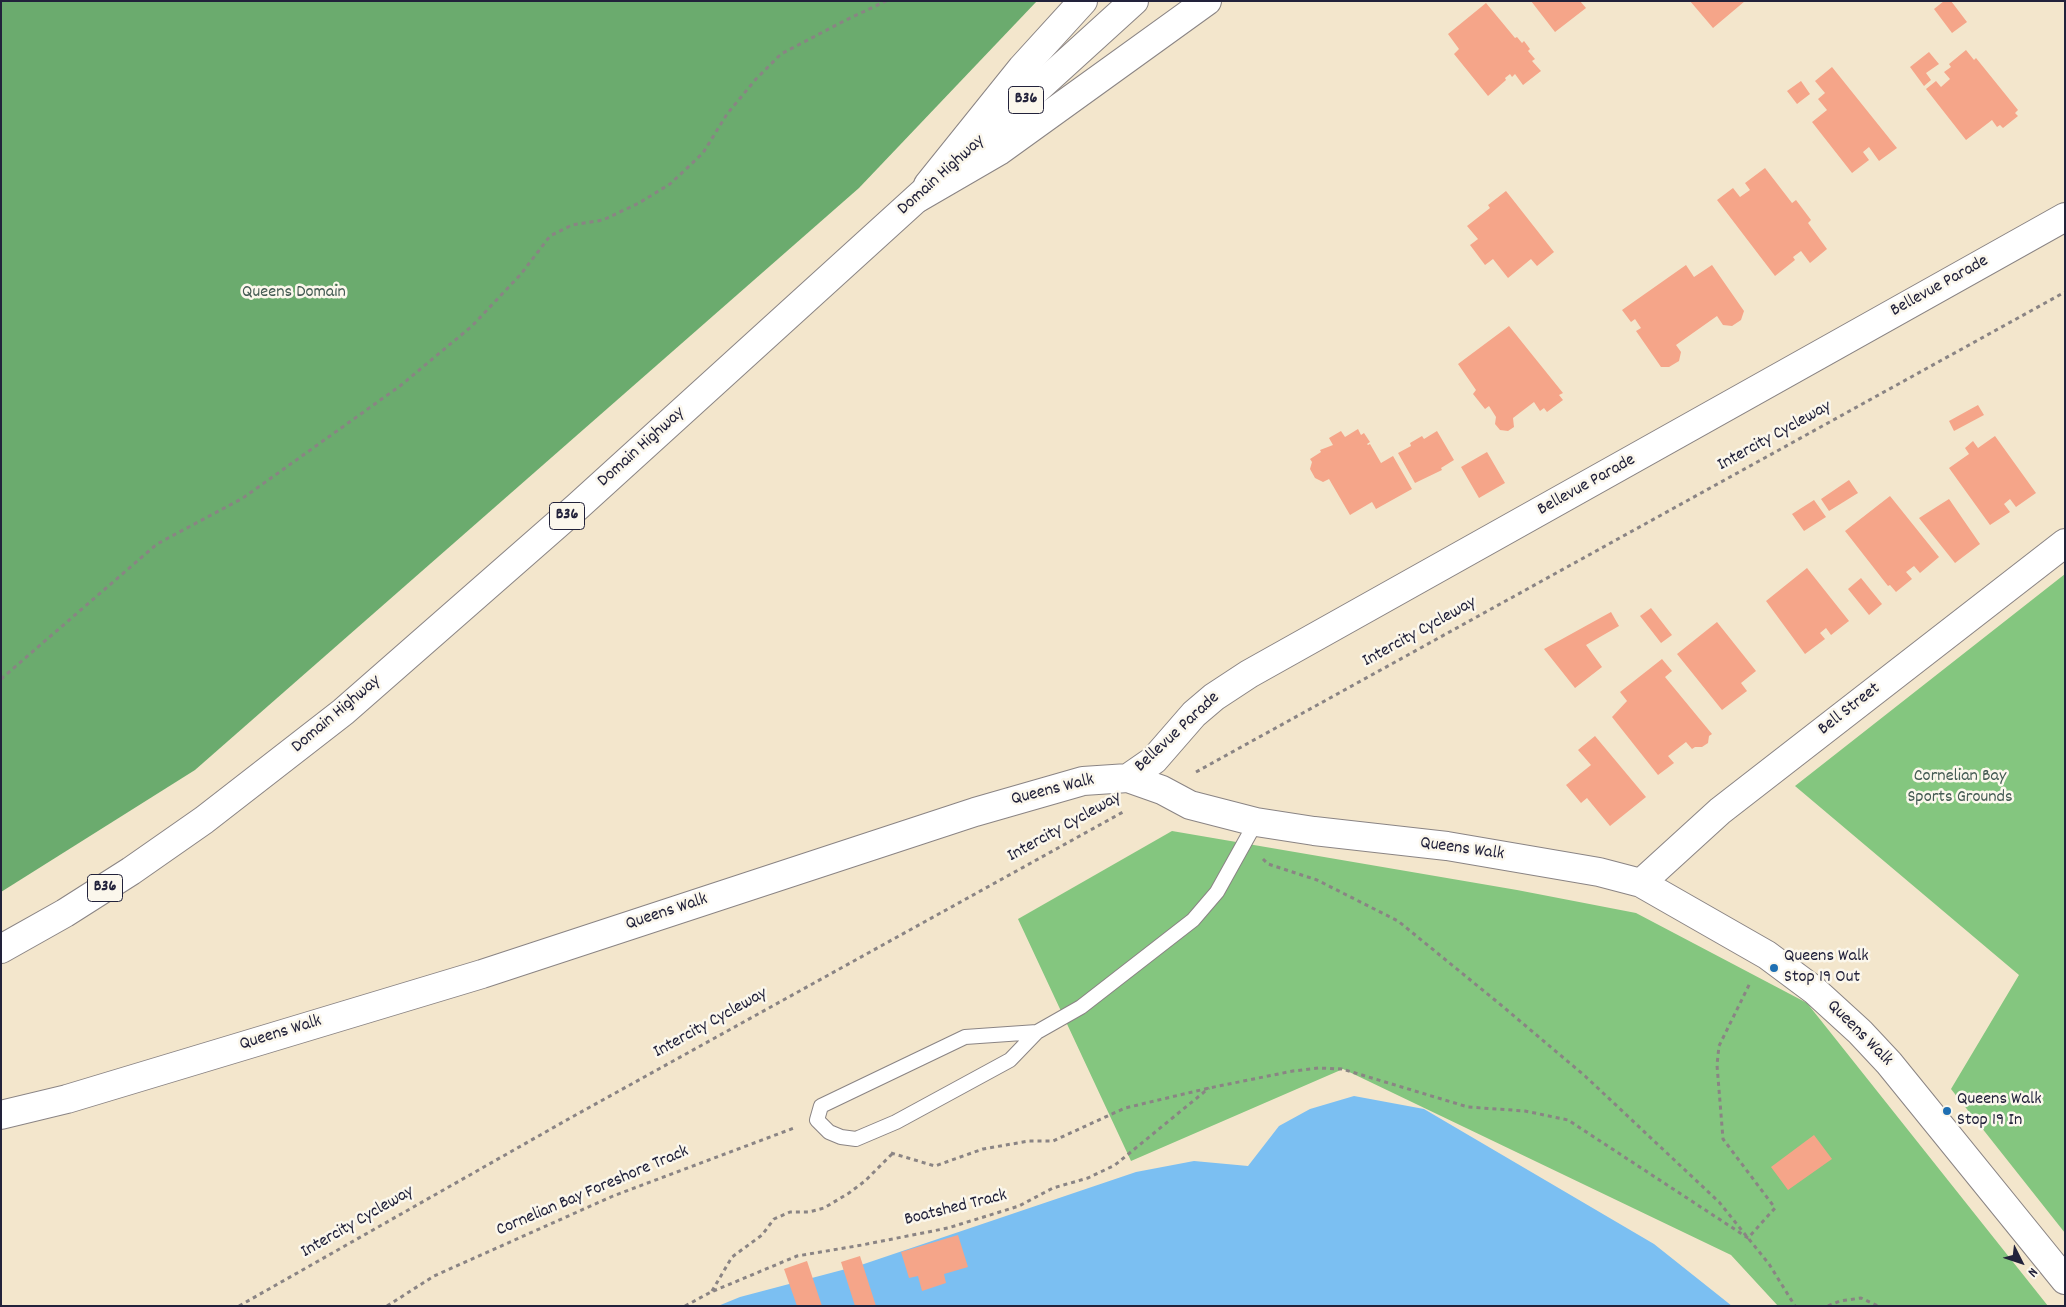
<!DOCTYPE html>
<style>
body{margin:0}
#map{position:relative;width:2066px;height:1307px;overflow:hidden;background:#f3e6cc;font-family:Dekko,sans-serif}
canvas{display:block}
.frame{position:absolute;inset:0;border:2px solid #22223b;pointer-events:none}
.north{position:absolute;left:1996px;top:1237px;width:50px;height:50px;-webkit-text-stroke:4px #fbf7ec;paint-order:stroke;rotate:131deg;font-size:14px;font-weight:700;line-height:20px;text-align:center;color:#22223b}
.north::after{content:'';display:block;margin:auto;width:18px;height:22px;background:#22223b;clip-path:polygon(50% 0,100% 100%,50% 72%,0 100%)}
</style>
<div id="map">
<canvas width="2066" height="1307"></canvas>
<div class="frame"></div>
<div class="north">N</div>
</div>
<script>
const ctx = document.querySelector('canvas').getContext('2d');
ctx.lineJoin = 'round';
function fill(path, color) { ctx.fillStyle = color; ctx.fill(path, 'evenodd'); }
const toPath = rows => new Path2D(rows.map(r => 'M' + r).join(''));
function trace(path, color, width, dash) { ctx.strokeStyle = color; ctx.lineWidth = width; ctx.lineCap = dash ? 'butt' : 'round'; ctx.setLineDash(dash || []); ctx.stroke(path); }
function label(font, color, halo, rows, align = 'center') {
  ctx.font = font + ' Dekko,sans-serif'; ctx.lineWidth = 5; ctx.setLineDash([]); ctx.textBaseline = 'middle'; ctx.strokeStyle = halo; ctx.fillStyle = color; for (const [text, x, y, turn = 0] of rows) {
    ctx.save(); ctx.translate(x, y); ctx.rotate((+turn || 0) * Math.PI / 180); ctx.textAlign = isNaN(turn) ? turn : align; if (halo) ctx.strokeText(text, 0, 0); ctx.fillText(text, 0, 0); ctx.restore();
  }
}
fill(toPath([
 [2065,574,2065,1233,1951,1089,2019,975,1795,786],
 [1172,831,1517,890,1636,913,1807,1003,2048,1306,1778,1306,1731,1255,1343,1069,1131,1161,1018,919]
]), '#84c67f');
fill(toPath([
 [1,1,1037,1,859,188,195,770,1,892]
]), '#6bab6e');
fill(toPath([
 [1354,1096,1424,1109,1654,1244,1732,1306,718,1306,740,1297,861,1265,1136,1172,1194,1161,1248,1166,1279,1126,1310,1109]
]), '#7bbff2');
fill(toPath([
 [1531,1,1580,1,1586,8,1555,32],
 [1690,1,1745,1,1713,28],
 [1944,1,1951,1,1967,22,1952,33,1934,9],
 [1486,3,1515,38,1517,37,1522,43,1524,41,1530,49,1528,51,1535,59,1532,61,1541,71,1523,85,1515,74,1512,77,1510,74,1505,78,1506,80,1488,96,1454,54,1459,49,1448,34],
 [1966,50,1974,60,1976,58,2018,110,2015,113,2018,116,2003,128,2000,125,1997,127,1992,120,1966,140,1926,89,1936,81,1941,87,1950,79,1944,72,1951,67,1949,64],
 [1929,52,1939,64,1926,73,1931,80,1924,86,1910,67],
 [1832,67,1897,148,1879,161,1869,147,1863,152,1869,160,1852,173,1812,122,1827,110,1818,99,1825,93,1815,81],
 [1801,81,1810,94,1797,104,1787,91],
 [1765,168,1792,203,1796,200,1811,220,1808,223,1827,249,1810,263,1801,251,1793,257,1795,260,1775,276,1717,200,1733,188,1740,197,1750,190,1745,183],
 [1506,191,1554,252,1537,266,1531,259,1508,278,1493,259,1485,265,1470,245,1478,239,1467,226,1490,208,1488,205],
 [1686,265,1694,277,1712,265,1744,311,1741,320,1732,326,1723,325,1717,316,1676,345,1681,352,1679,361,1669,367,1661,367,1636,331,1641,328,1635,319,1631,322,1622,310],
 [1509,326,1563,393,1559,395,1563,400,1547,412,1544,408,1540,411,1534,402,1513,418,1514,427,1508,431,1500,430,1495,424,1496,417,1489,406,1485,409,1473,394,1476,390,1458,364],
 [1978,405,1984,415,1954,431,1949,421],
 [1358,429,1361,435,1364,433,1370,442,1367,444,1368,445,1370,444,1381,463,1393,456,1412,489,1376,509,1372,502,1350,515,1329,479,1323,482,1315,478,1310,469,1312,462,1310,459,1321,452,1320,450,1333,445,1329,438,1341,431,1345,437],
 [1437,431,1454,460,1441,468,1442,470,1415,483,1398,453,1411,446,1410,443,1422,436,1424,439],
 [1995,436,2036,493,2016,507,2010,499,2004,504,2010,512,1990,525,1949,468,1969,454,1965,448,1973,441,1978,448],
 [1487,452,1505,483,1479,498,1461,467],
 [1849,480,1858,493,1829,511,1821,499],
 [1890,496,1939,557,1920,573,1914,566,1906,572,1912,579,1896,592,1890,585,1888,586,1845,531],
 [1949,499,1980,544,1955,563,1919,518],
 [1814,500,1826,517,1804,531,1792,514],
 [1807,568,1849,621,1831,635,1826,628,1820,633,1825,639,1805,654,1766,601],
 [1861,578,1882,604,1869,615,1848,589],
 [1651,608,1672,635,1661,643,1640,616],
 [1611,612,1619,626,1586,645,1602,667,1575,688,1544,649],
 [1717,622,1756,671,1741,683,1747,691,1722,710,1677,654],
 [1662,659,1672,671,1665,677,1712,734,1709,736,1708,743,1702,747,1695,747,1692,749,1686,742,1668,756,1674,763,1658,775,1612,717,1627,701,1620,692],
 [1595,736,1646,797,1610,826,1587,798,1581,803,1566,785,1591,765,1578,750],
 [1814,1135,1832,1159,1788,1190,1771,1167],
 [958,1235,968,1267,944,1274,946,1283,922,1291,918,1276,909,1278,901,1252],
 [860,1256,876,1306,855,1306,841,1262],
 [807,1261,822,1306,797,1306,784,1269]
]), '#f5a589');
const service = toPath([
 [1037,1032,965,1037,821,1106,817,1120,829,1132,841,1137,856,1139,896,1122,1010,1060,1037,1032,1081,1007,1193,920,1217,892,1256,822]
]);
const minor = toPath([
 [1128,778,1154,760,1194,714,1214,697,1249,674,2065,217],
 [1641,883,1720,811,2065,543],
 [1,1115,67,1099,482,974,975,812,1083,781,1128,778,1162,790,1190,805,1256,822,1314,831,1447,846,1599,872,1641,883,1767,955,1814,990,1860,1032,1889,1063,2065,1280]
]);
const primary = toPath([
 [1,949,65,913,131,871,204,820,343,712,577,507,1134,1]
]);
const trunk = toPath([
 [928,185,1022,68,1083,1],
 [918,198,999,151,1207,1]
]);
trace(service, '#8a8484', 16);
trace(minor, '#8a8484', 30);
trace(primary, '#8a8484', 30);
trace(trunk, '#8a8484', 30);
trace(toPath([
 [1,679,157,544,243,498,400,386,472,326,521,274,550,236,572,225,603,220,639,203,670,184,703,153,727,114,756,79,781,54,844,21,886,1],
 [1196,772,2065,292],
 [1263,859,1268,864,1317,880,1398,921,1501,1005,1585,1076,1719,1202,1769,1264,1795,1306],
 [891,1153,935,1166,983,1149,1029,1141,1053,1141,1125,1108,1209,1088,1293,1071,1319,1068,1342,1069,1468,1107,1525,1111,1568,1120,1748,1238,1775,1208,1723,1139,1717,1065,1719,1046,1750,983],
 [712,1291,732,1257,762,1235,774,1219,790,1212,809,1212,824,1208,849,1193,865,1181,892,1154],
 [239,1306,572,1117,1123,812],
 [387,1306,434,1276,613,1196,794,1128],
 [685,1306,711,1292,797,1256,862,1245,948,1228,1019,1206,1053,1188,1088,1178,1115,1165,1209,1088],
 [1828,1306,1840,1301,1861,1298,1878,1306]
]), '#8a8484', 3, [4, 4]);
trace(service, '#fff', 14);
trace(minor, '#fff', 28);
trace(primary, '#fff', 28);
trace(trunk, '#fff', 28);
for (const [x, y, r, color] of [
 [1774,968,5,"#1f6fb2"],
 [1947,1111,5,"#1f6fb2"]
]) { const dot = new Path2D(); dot.arc(x, y, r, 0, 2 * Math.PI); ctx.fillStyle = color; ctx.fill(dot); trace(dot, '#fbf7ec', 2); }
for (const [x, y, w] of [
 [1026,100,35],
 [567,516,35],
 [105,888,35]
]) { const box = new Path2D(); box.roundRect(x - w / 2, y - 13.5, w, 27, 4); ctx.fillStyle = '#fbf7ec'; ctx.fill(box); trace(box, '#22223b', 1); }
label('bold 16px', '#22223b', null, [
 ["B36",1026,100],
 ["B36",567,516],
 ["B36",105,888]
]);
label('18px', '#22223b', '#fbf7ec', [
 ["Domain Highway",942,176,-42],
 ["Bellevue Parade",1940,287,-29],
 ["Intercity Cycleway",1775,437,-29],
 ["Domain Highway",642,448,-42],
 ["Bellevue Parade",1587,486,-29],
 ["Intercity Cycleway",1420,633,-29],
 ["Bell Street",1850,710,-38],
 ["Domain Highway",337,715,-40],
 ["Bellevue Parade",1178,733,-43],
 ["Queens Walk",1053,791,-14],
 ["Intercity Cycleway",1065,828,-29],
 ["Queens Walk",1462,850,8],
 ["Queens Walk",667,913,-18],
 ["Intercity Cycleway",711,1024,-29],
 ["Queens Walk",281,1034,-17],
 ["Queens Walk",1859,1034,45],
 ["Cornelian Bay Foreshore Track",593,1192,-23],
 ["Boatshed Track",956,1209,-14],
 ["Intercity Cycleway",358,1223,-30]
]);
label('18px', '#445b53', '#fbf7ec', [
 ["Queens Domain",294,294],
 ["Cornelian Bay",1960,778],
 ["Sports Grounds",1960,799]
]);
label('18px', '#22223b', '#fbf7ec', [
 ["Queens Walk",1784,958],
 ["Stop 19 Out",1784,979],
 ["Queens Walk",1957,1101],
 ["Stop 19 In",1957,1122]
], 'left');
</script>
